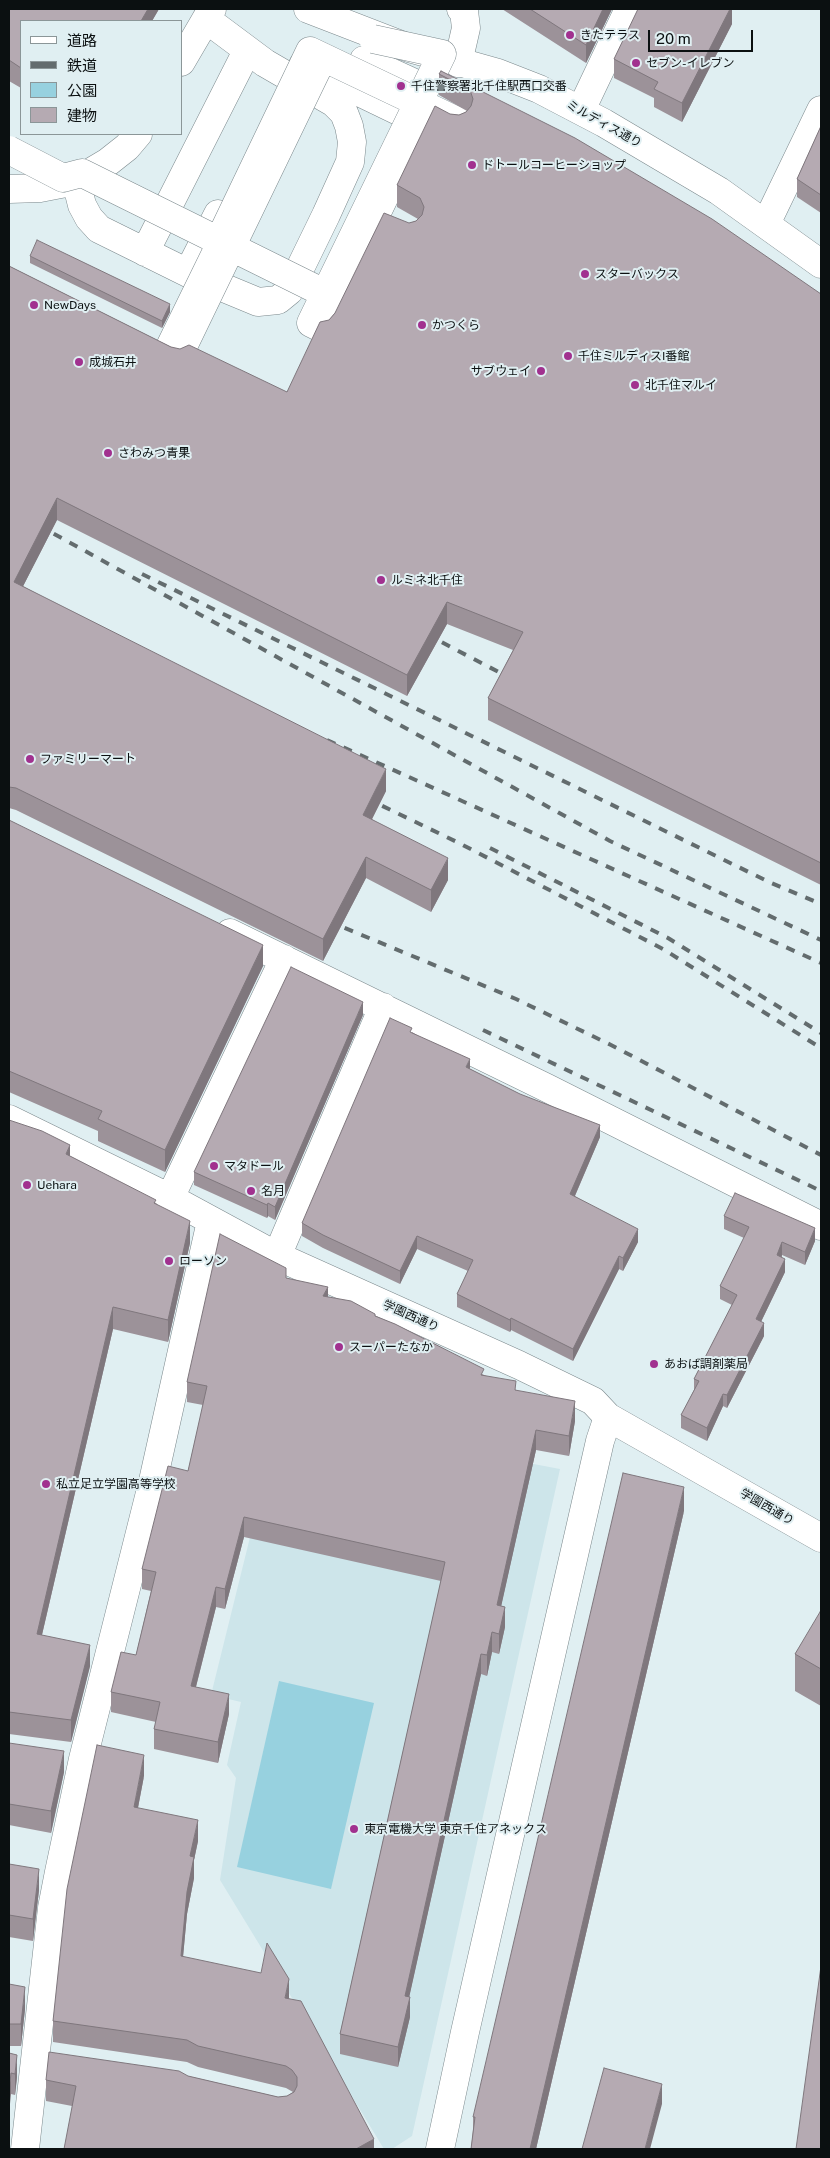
<!DOCTYPE html>
<meta charset="utf-8">
<style>
body{margin:0}
#map{position:relative;width:830px;height:2158px;overflow:hidden;background:#e0eff2;font-family:"Public Sans","Noto Sans JP",sans-serif}
canvas{display:block}
.frame{position:absolute;inset:0;border:10px solid #0b1011;pointer-events:none}
.legend{position:absolute;left:20px;top:20px;width:162px;height:115px;box-sizing:border-box;background:#e0eff2;border:1px solid #8b9698;margin:0;padding:6px 9px;list-style:none;font-size:15px;color:#0b1011}
.legend li{display:flex;align-items:center;gap:10px;height:25px}
.legend b{width:25px;border:1px solid #8b9698}
.scale{position:absolute;left:648px;top:30px;width:105px;height:22px;box-sizing:border-box;border:2px solid #0b1011;border-top:0;padding-left:6px;font-size:15px;line-height:18px;white-space:nowrap;color:#0b1011;-webkit-text-stroke:4px #e0eff2;paint-order:stroke}
</style>
<div id="map">
<canvas width="830" height="2158"></canvas>
<div class="frame"></div>
<ul class="legend">
<li><b style="height:6px;background:#fff"></b>道路</li>
<li><b style="height:6px;background:#636c6e"></b>鉄道</li>
<li><b style="height:14px;background:#97d1df"></b>公園</li>
<li><b style="height:14px;background:#b5aab2"></b>建物</li>
</ul>
<div class="scale">20 m</div>
</div>
<script>
const ctx = document.querySelector('canvas').getContext('2d');
ctx.lineJoin = 'round';
function fill(path, color) { ctx.fillStyle = color; ctx.fill(path, 'evenodd'); }
const toPath = rows => new Path2D(rows.map(r => 'M' + r).join(''));
function trace(path, color, width, dash) { ctx.strokeStyle = color; ctx.lineWidth = width; ctx.lineCap = dash ? 'butt' : 'round'; ctx.setLineDash(dash || []); ctx.stroke(path); }
function label(font, color, halo, rows, align = 'center') {
  ctx.font = font + ' "Public Sans","Noto Sans JP",sans-serif'; ctx.lineWidth = 4; ctx.setLineDash([]); ctx.textBaseline = 'middle'; ctx.strokeStyle = halo; ctx.fillStyle = color; for (const [text, x, y, turn = 0] of rows) {
    ctx.save(); ctx.translate(x, y); ctx.rotate((+turn || 0) * Math.PI / 180); ctx.textAlign = isNaN(turn) ? turn : align; if (halo) ctx.strokeText(text, 0, 0); ctx.fillText(text, 0, 0); ctx.restore();
  }
}
fill(toPath([
 [280,1416,560,1469,412,2136,392,2149,384,2149,220,1880,236,1778,227,1765,241,1702,211,1695]
]), '#cde5ea');
fill(toPath([
 [279,1681,374,1703,331,1889,237,1867]
]), '#97d1df');
const minor = toPath([
 [308,9,409,48,498,73,539,89,604,123,719,191,821,264],
 [364,60,425,88],
 [181,62,212,9],
 [458,63,466,28,464,11,461,9],
 [303,65,421,122],
 [581,110,629,9],
 [76,181,82,205,89,218,99,229,188,273,258,302,278,300,289,291,326,215,350,162,352,142,349,126,344,113,334,103,265,63,206,19],
 [9,189,40,188,76,181,108,162,127,147,138,134],
 [766,224,821,110],
 [145,252,247,51],
 [188,273,218,214],
 [230,933,547,1088,821,1226],
 [9,1119,170,1198,277,1256,519,1365,593,1401,608,1417,821,1538],
 [170,1198,284,959],
 [277,1256,383,1007],
 [25,2149,52,1908,59,1872,83,1759,153,1481,211,1221],
 [440,2149,465,2032,600,1441,608,1417]
]);
trace(minor, '#7b888c', 29);
trace(minor, '#fff', 28);
trace(toPath([
 [38,525,610,841,821,940],
 [142,574,769,882,821,904],
 [426,634,512,679],
 [327,740,821,963],
 [366,798,459,843,663,949,821,1048],
 [490,848,668,938,821,1033],
 [328,921,516,999,611,1045,821,1155],
 [483,1030,821,1191]
]), '#636c6e', 4, [9, 9]);
const minorBridge = toPath([
 [373,39,442,54,311,323,321,328,428,107],
 [323,57,179,355,169,349,216,253,219,241,310,51,457,121],
 [9,150,63,178,82,173,326,294]
]);
trace(minorBridge, '#7b888c', 29, []);
trace(minorBridge, '#fff', 28);
fill(toPath([
 [9,9,159,9,152,21,21,21,21,88,9,81],
 [502,9,612,9,586,63],
 [732,9,732,24,682,122,654,107,654,98,614,78,614,59],
 [441,71,821,294,821,885,488,720,488,698,513,650,447,624,407,696,57,520,23,586,386,791,372,819,448,880,431,912,366,878,323,961,16,810,9,808,9,266,171,347,287,392,329,320,409,223,416,221,418,219,397,207,397,185,450,114,459,115,466,112,467,111,439,95,439,74],
 [821,126,821,213,797,197,797,179],
 [30,256,170,312,162,328,30,263],
 [9,820,263,966,165,1172,98,1141,98,1131,9,1092],
 [363,1015,275,1220,268,1216,267,1218,194,1185,194,1172],
 [412,1032,470,1069,600,1137,575,1196,638,1242,623,1271,619,1269,573,1361,511,1330,510,1332,457,1307,457,1294,468,1271,417,1249,400,1284,323,1248,302,1236,302,1223],
 [9,1120,70,1156,156,1203,190,1243,168,1342,113,1329,42,1635,90,1666,71,1742,9,1734],
 [724,1216,815,1241,805,1265,782,1255,782,1257,785,1272,761,1322,764,1336,727,1408,723,1406,707,1441,681,1428,681,1415,694,1390,694,1379,732,1305,720,1299,720,1286,744,1238,724,1229],
 [286,1278,328,1297,375,1316,484,1375,516,1390,575,1421,569,1456,536,1450,501,1606,505,1627,499,1654,492,1652,487,1676,481,1674,409,1997,410,2017,398,2067,340,2054,340,2034,441,1581,244,1537,225,1609,216,1607,196,1687,229,1714,218,1763,154,1749,154,1729,156,1722,111,1712,111,1692,136,1655,151,1591,142,1589,142,1569,188,1471,203,1405,187,1402,187,1382],
 [684,1511,536,2149,471,2149,473,2130,473,2117],
 [821,1613,821,1706,795,1691,795,1654],
 [9,1743,64,1772,51,1833,9,1825,9,1828],
 [144,1776,138,1808,198,1841,194,1860,194,1878,187,1914,183,1957,289,1998,374,2149,72,2106,46,2101,46,2080,188,2076,278,2097,287,2096,293,2092,286,2088,198,2067,187,2062,53,2042,53,2021],
 [9,1864,39,1890,33,1941,9,1937],
 [9,1984,25,2009,21,2046,9,2046],
 [9,2053,17,2077,15,2095,11,2094]
]), '#9c9299');
fill(toPath([
 [148,9,159,9,152,21,141,21],
 [603,9,612,9,586,63,586,45],
 [730,9,732,9,732,24,682,122,682,103],
 [170,304,170,312,162,328,162,321],
 [57,498,57,520,14,604,14,582],
 [447,602,447,624,407,696,407,675],
 [386,769,386,791,363,837,363,815],
 [366,857,366,878,323,961,323,939],
 [448,858,448,880,431,912,431,890],
 [263,945,263,966,165,1172,165,1150],
 [363,1002,363,1015,275,1220,275,1207],
 [470,1059,470,1071,466,1067],
 [600,1125,600,1137,570,1207,570,1194],
 [70,1145,70,1166,66,1154],
 [268,1203,268,1216,267,1218,267,1205],
 [190,1221,190,1243,168,1342,168,1320],
 [815,1228,815,1241,805,1265,805,1252],
 [638,1229,638,1242,623,1271,623,1258],
 [417,1236,417,1249,400,1284,400,1271],
 [782,1242,782,1255,777,1268,777,1255],
 [619,1256,619,1269,573,1361,573,1349],
 [785,1259,785,1272,756,1332,756,1319],
 [328,1287,328,1307,323,1296],
 [113,1307,113,1329,37,1656,37,1634],
 [511,1318,511,1330,510,1332,510,1320],
 [764,1323,764,1336,727,1408,727,1395],
 [723,1394,723,1406,707,1441,707,1428],
 [575,1401,575,1421,569,1456,569,1436],
 [536,1430,536,1450,497,1625,497,1605],
 [684,1487,684,1511,536,2149,530,2149],
 [244,1517,244,1537,225,1609,225,1589],
 [216,1587,216,1607,191,1706,191,1686],
 [505,1607,505,1627,499,1654,499,1634],
 [492,1632,492,1652,487,1676,487,1655],
 [90,1645,90,1666,71,1742,71,1720],
 [481,1654,481,1674,405,2016,405,1996],
 [229,1694,229,1714,218,1763,218,1742],
 [64,1751,64,1772,51,1833,51,1811],
 [144,1755,144,1776,134,1828,134,1807],
 [198,1820,198,1841,194,1860,194,1878,187,1914,181,1978,181,1956,190,1856],
 [39,1869,39,1890,33,1941,33,1919],
 [289,1979,289,2000,285,1998],
 [25,1987,25,2009,21,2046,21,2024],
 [410,1997,410,2017,398,2067,398,2047],
 [17,2055,17,2077,15,2095,15,2074],
 [11,2073,11,2094,9,2114,9,2092],
 [662,2084,662,2104,650,2149,645,2149],
 [374,2139,374,2149,356,2149]
]), '#7f777d');
const building = toPath([
 [9,9,148,9,141,21,21,21,21,68,9,60,9,9],
 [530,9,603,9,586,45,530,9],
 [638,9,730,9,682,103,654,89,658,82,614,59,638,9],
 [441,71,575,138,712,219,821,294,821,863,488,698,523,632,447,602,407,675,57,498,14,582,386,769,363,815,448,858,431,890,366,857,323,939,16,788,9,787,9,266,171,347,180,349,189,345,287,392,320,322,329,320,335,313,384,213,409,223,416,221,422,215,424,207,420,198,397,185,435,106,450,114,459,115,466,112,471,106,473,99,470,90,439,74,441,71],
 [821,126,821,195,797,179,821,126],
 [37,240,170,304,162,321,30,256,37,240],
 [9,820,263,945,165,1150,98,1119,102,1111,9,1071,9,820],
 [291,967,363,1002,275,1207,268,1203,267,1205,194,1172,291,967],
 [390,1018,412,1028,410,1032,470,1059,466,1067,520,1094,600,1125,570,1194,638,1229,623,1258,619,1256,573,1349,511,1318,510,1320,457,1294,473,1260,417,1236,400,1271,323,1235,302,1223,390,1018],
 [9,1120,42,1131,70,1145,66,1154,156,1200,154,1203,190,1221,168,1320,113,1307,37,1634,90,1645,71,1720,9,1712,9,1120],
 [735,1193,815,1228,805,1252,782,1242,777,1255,785,1259,756,1319,764,1323,727,1395,723,1394,707,1428,681,1415,699,1381,694,1379,737,1295,720,1286,749,1227,724,1216,735,1193],
 [220,1234,286,1268,286,1278,328,1287,323,1296,351,1301,375,1314,375,1316,395,1324,484,1369,481,1375,516,1381,515,1390,575,1401,569,1436,536,1430,497,1605,505,1607,499,1634,492,1632,487,1655,481,1654,405,1996,410,1997,398,2047,340,2034,445,1562,244,1517,225,1589,216,1587,191,1686,229,1694,218,1742,154,1729,160,1702,111,1692,121,1652,136,1655,156,1572,142,1569,168,1466,188,1471,207,1386,187,1382,220,1234],
 [623,1473,684,1487,530,2149,471,2149,475,2117,473,2117,623,1473],
 [820,1612,821,1613,821,1669,795,1654,820,1612],
 [9,1743,64,1751,51,1811,9,1804,9,1806,9,1743],
 [97,1745,144,1755,134,1807,198,1820,190,1856,194,1857,187,1892,181,1956,261,1973,267,1943,289,1979,285,1998,301,2001,374,2139,356,2149,64,2149,76,2086,46,2080,49,2052,179,2071,188,2076,278,2097,287,2096,294,2092,297,2086,297,2077,292,2070,286,2066,198,2046,187,2040,53,2021,67,1889,97,1745],
 [9,1864,39,1869,33,1919,9,1915,9,1864],
 [821,1966,821,2149,796,2149,821,1966],
 [9,1984,25,1987,21,2024,9,2024,9,1984],
 [9,2053,17,2055,15,2074,11,2073,9,2092,9,2053],
 [604,2068,662,2084,645,2149,582,2149,604,2068]
]);
fill(building, '#b5aab2');
trace(building, '#7f777d', 1);
for (const [x, y, r, color] of [
 [570,35,5,"#a1318f"],
 [636,63,5,"#a1318f"],
 [401,86,5,"#a1318f"],
 [472,165,5,"#a1318f"],
 [585,274,5,"#a1318f"],
 [34,305,5,"#a1318f"],
 [422,325,5,"#a1318f"],
 [568,356,5,"#a1318f"],
 [79,362,5,"#a1318f"],
 [541,371,5,"#a1318f"],
 [635,385,5,"#a1318f"],
 [108,453,5,"#a1318f"],
 [381,580,5,"#a1318f"],
 [30,759,5,"#a1318f"],
 [214,1166,5,"#a1318f"],
 [27,1185,5,"#a1318f"],
 [251,1191,5,"#a1318f"],
 [169,1261,5,"#a1318f"],
 [339,1347,5,"#a1318f"],
 [654,1364,5,"#a1318f"],
 [46,1484,5,"#a1318f"],
 [354,1829,5,"#a1318f"]
]) { const dot = new Path2D(); dot.arc(x, y, r, 0, 2 * Math.PI); ctx.fillStyle = color; ctx.fill(dot); trace(dot, '#e0eff2', 2); }
label('12px', '#0b1011', '#e0eff2', [
 ["きたテラス",580,35],
 ["セブン-イレブン",646,63],
 ["千住警察署北千住駅西口交番",411,86],
 ["ドトールコーヒーショップ",482,165],
 ["スターバックス",595,274],
 ["NewDays",44,305],
 ["かつくら",432,325],
 ["千住ミルディスI番館",578,356],
 ["成城石井",89,362],
 ["サブウェイ",531,371,"right"],
 ["北千住マルイ",645,385],
 ["さわみつ青果",118,453],
 ["ルミネ北千住",391,580],
 ["ファミリーマート",40,759],
 ["マタドール",224,1166],
 ["Uehara",37,1185],
 ["名月",261,1191],
 ["ローソン",179,1261],
 ["スーパーたなか",349,1347],
 ["あおば調剤薬局",664,1364],
 ["私立足立学園高等学校",56,1484],
 ["東京電機大学 東京千住アネックス",364,1829]
], 'left');
label('12px', '#0b1011', '#e0eff2', [
 ["ミルディス通り",604,124,29],
 ["学園西通り",411,1316,24],
 ["学園西通り",767,1507,30]
]);
</script>
